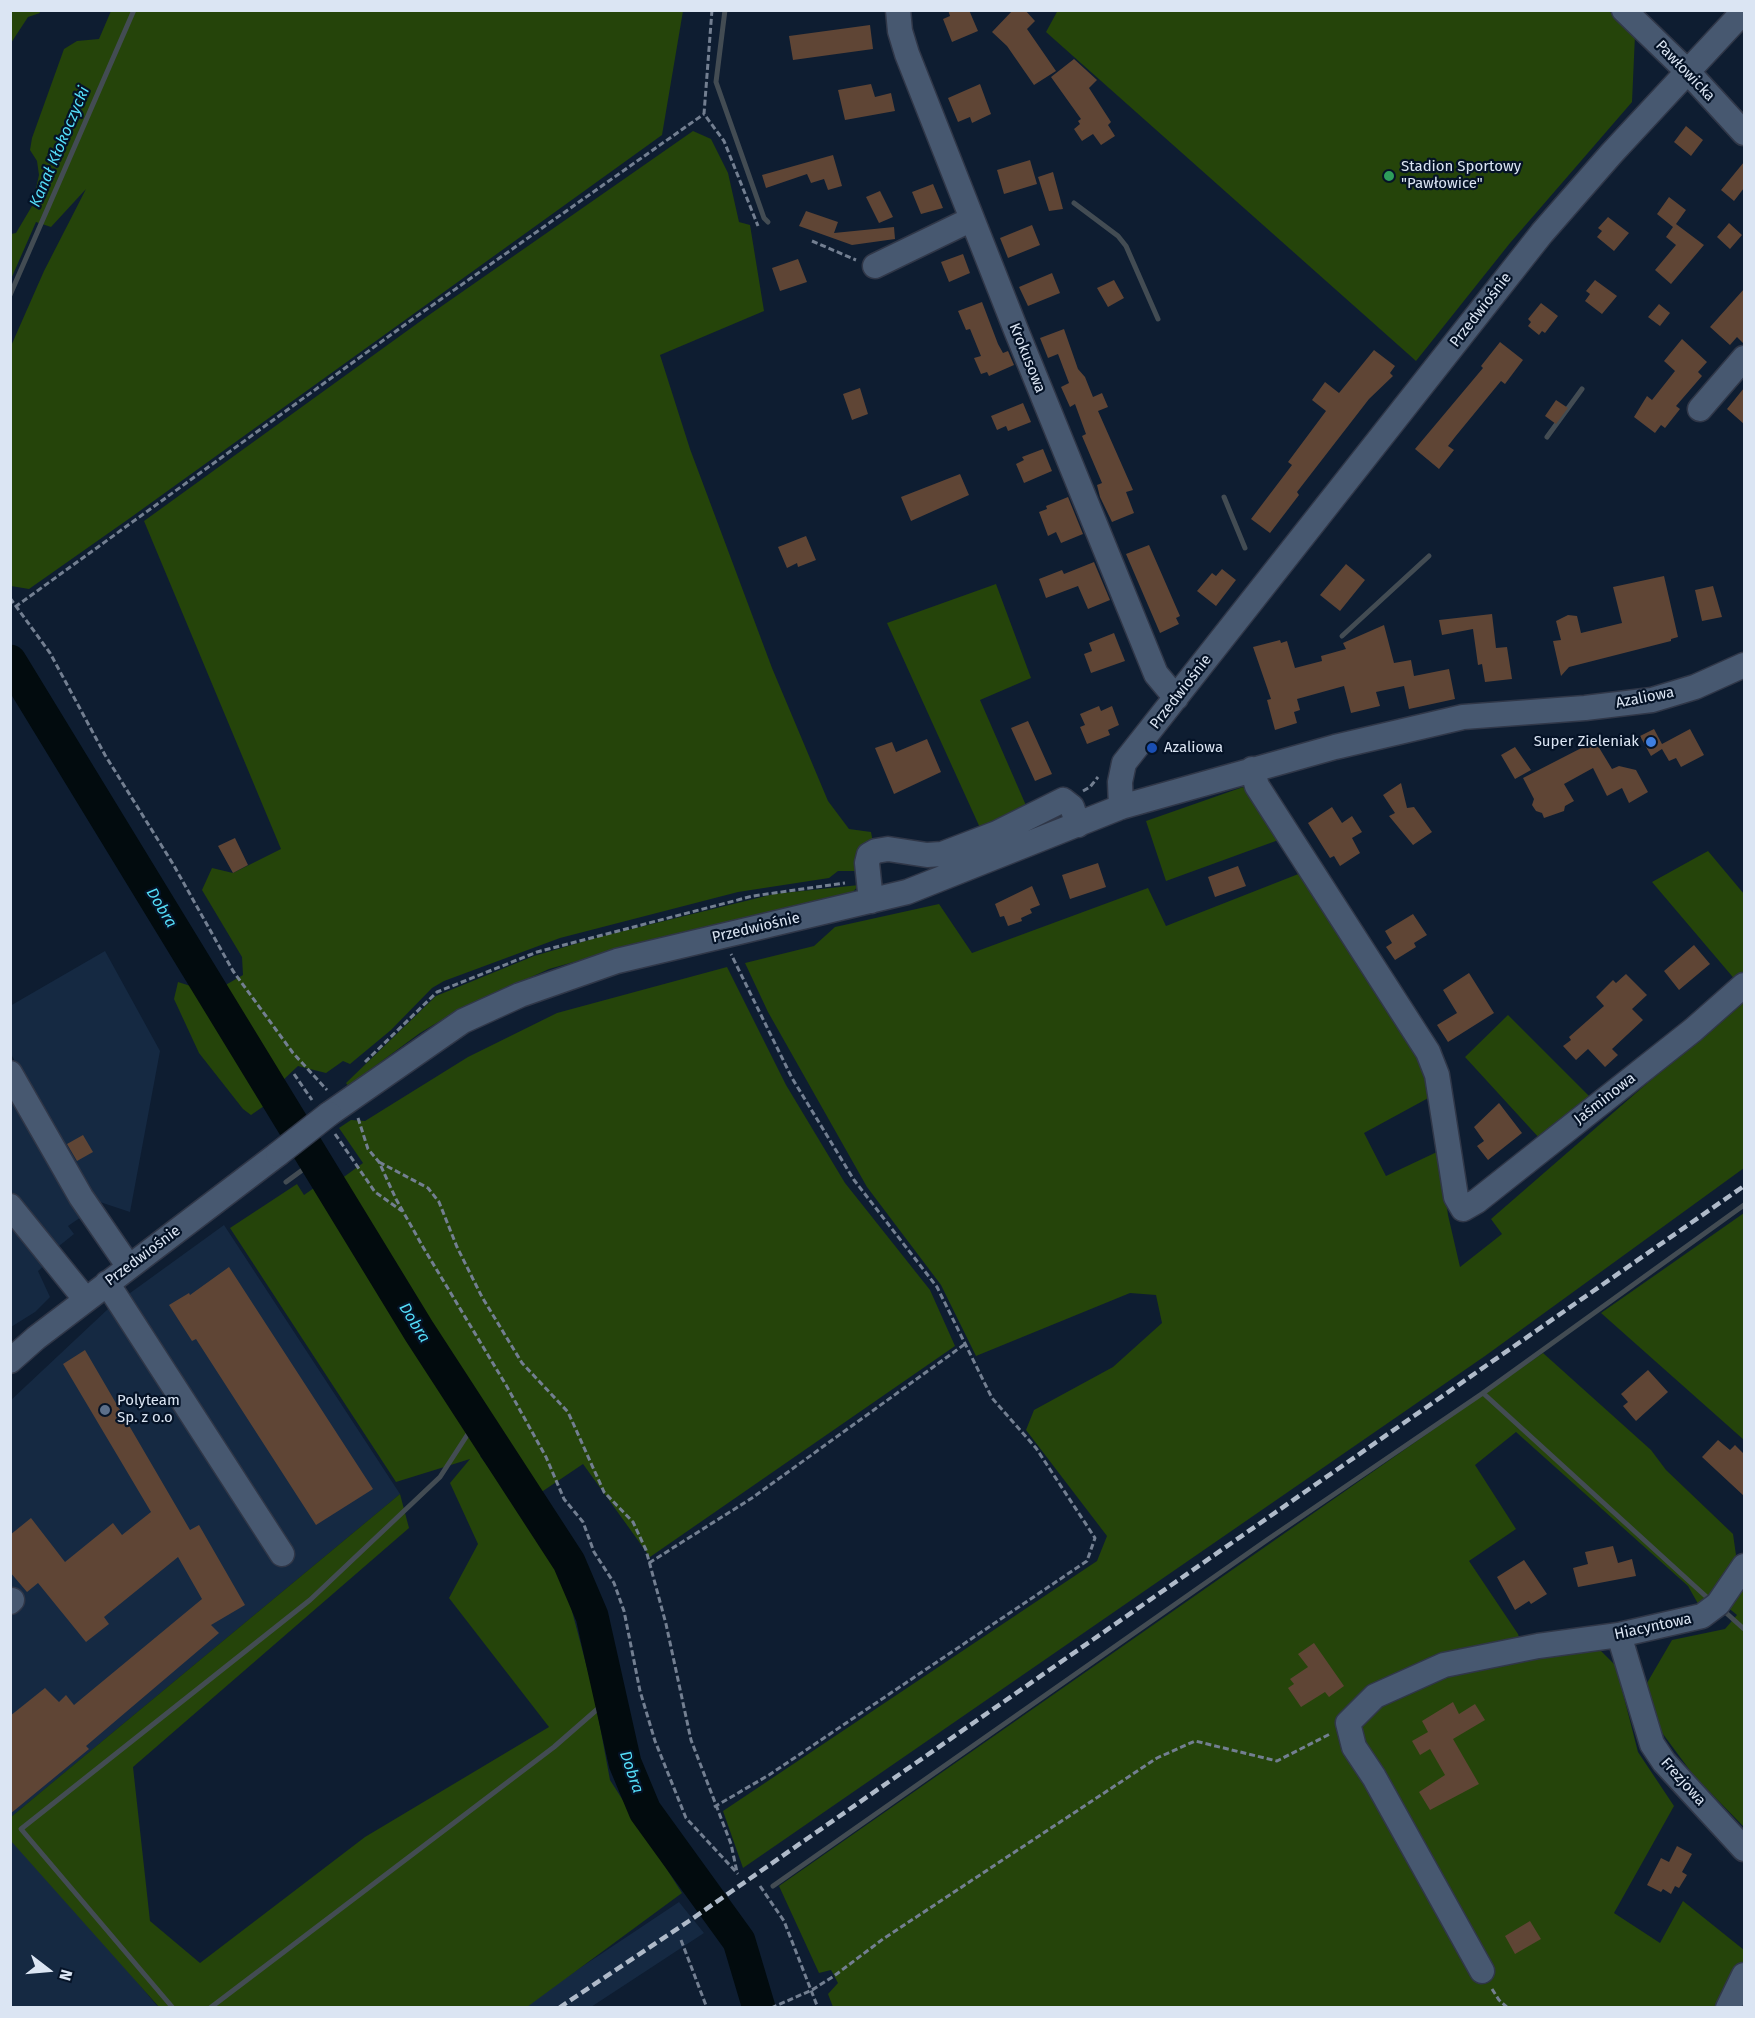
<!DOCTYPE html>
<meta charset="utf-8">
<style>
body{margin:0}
#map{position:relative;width:1755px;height:2018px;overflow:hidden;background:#0e1d31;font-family:"Fira Sans",sans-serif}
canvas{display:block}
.frame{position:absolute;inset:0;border:12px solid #dbe5f3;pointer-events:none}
.north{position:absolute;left:18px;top:1940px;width:60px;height:60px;-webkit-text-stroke:4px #051327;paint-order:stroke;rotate:106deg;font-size:16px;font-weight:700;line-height:24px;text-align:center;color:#dbe5f3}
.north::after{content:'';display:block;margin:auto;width:21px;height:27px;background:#dbe5f3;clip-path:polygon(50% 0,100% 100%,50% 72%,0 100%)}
</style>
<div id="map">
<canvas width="1755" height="2018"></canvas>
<div class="frame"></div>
<div class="north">N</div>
</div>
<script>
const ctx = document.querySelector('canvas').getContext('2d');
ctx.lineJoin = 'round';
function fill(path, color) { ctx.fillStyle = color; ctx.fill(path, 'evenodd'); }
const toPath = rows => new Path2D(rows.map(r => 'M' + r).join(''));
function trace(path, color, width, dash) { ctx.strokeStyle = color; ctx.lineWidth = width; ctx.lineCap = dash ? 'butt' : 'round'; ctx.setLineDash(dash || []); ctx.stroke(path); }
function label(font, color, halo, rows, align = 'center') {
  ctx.font = font + ' "Fira Sans",sans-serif'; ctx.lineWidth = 4.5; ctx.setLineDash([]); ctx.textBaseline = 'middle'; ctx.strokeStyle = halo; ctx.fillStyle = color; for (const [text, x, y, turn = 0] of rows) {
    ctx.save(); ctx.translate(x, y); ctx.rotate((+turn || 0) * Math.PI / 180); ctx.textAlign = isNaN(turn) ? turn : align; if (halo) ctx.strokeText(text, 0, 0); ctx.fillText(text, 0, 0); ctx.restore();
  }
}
fill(toPath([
 [105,951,160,1051,130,1212,91,1199,11,1054,10,1006],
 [10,1094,84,1215,68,1226,74,1234,59,1246,62,1250,38,1271,50,1297,35,1312,11,1327],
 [224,1225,400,1494,11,1817,10,1401,108,1309],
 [11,1830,158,2007,11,2007],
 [679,1902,704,1933,591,2007,520,2008]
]), '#152942');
fill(toPath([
 [11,10,39,11,40,13,28,17,11,43],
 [1058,10,1609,11,1635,35,1632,102,1510,243,1416,361,1046,32],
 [111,11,683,11,662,135,130,518,29,589,11,586,11,346,44,271,86,189,51,227,36,222,11,279,11,234,16,233,32,206,39,175,37,161,30,150,32,138,64,49,77,41,99,39],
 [693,131,711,139,728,173,739,222,750,225,764,311,660,355,690,449,772,668,828,801,849,829,871,832,874,848,859,871,838,871,829,878,738,892,560,938,444,981,432,988,391,1030,350,1064,343,1061,326,1073,298,1066,280,1083,222,987,243,975,242,957,202,890,212,868,233,873,281,849,144,521,429,315],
 [996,584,1031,678,980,700,1028,810,981,830,887,623],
 [1243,787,1284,838,1166,881,1146,821],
 [1708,851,1744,894,1744,975,1737,982,1652,882],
 [1306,871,1427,1066,1432,1096,1364,1133,1386,1176,1439,1151,1448,1215,1460,1267,1502,1234,1491,1219,1744,999,1744,1168,1485,1356,743,1868,723,1811,1097,1561,1107,1536,1026,1430,1034,1410,1113,1367,1162,1323,1156,1295,1130,1293,976,1356,941,1285,867,1187,768,1012,745,963,814,946,835,927,939,904,972,953,1148,888,1166,926],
 [859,885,851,894,620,949,549,969,460,1009,420,1033,348,1086,346,1083,436,996,534,956,599,937,774,894],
 [727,967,786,1085,845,1183,930,1290,955,1346,650,1557,583,1464,540,1493,509,1448,480,1456,559,1562,594,1694,610,1780,682,1893,527,2007,159,2007,11,1841,11,1817,400,1494,409,1528,133,1767,150,1921,200,1963,365,1837,549,1727,449,1598,478,1544,450,1483,470,1459,396,1482,230,1228,297,1184,304,1195,321,1183,389,1289,402,1279,341,1179,363,1163,339,1128,351,1120,365,1121,468,1057,557,1013],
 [178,982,197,988,264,1106,251,1115,243,1109,199,1053,174,999],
 [1508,1015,1593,1100,1541,1140,1465,1057],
 [1744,1213,1744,1440,1601,1313],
 [1543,1353,1651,1450,1666,1470,1733,1534,1736,1555,1728,1576,1701,1609,1688,1586,1516,1432,1475,1465,1516,1529,1469,1561,1518,1634,1526,1658,1600,1650,1616,1666,1638,1752,1674,1806,1614,1913,1660,1943,1683,1901,1744,1950,1744,2007,833,2007,828,1994,838,1983,831,1970,819,1973,779,1886],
 [1744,1580,1744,1827,1694,1776,1660,1730,1647,1683,1672,1640,1725,1629,1737,1615,1726,1606]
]), '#25440a');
trace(toPath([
 [725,10,716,82,764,218,768,222],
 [1074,203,1118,236,1126,246,1158,319],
 [10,295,134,10],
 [1547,437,1582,389],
 [1224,497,1245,548],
 [1342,636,1429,556],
 [286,1182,316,1160],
 [1483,1393,1711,1601],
 [1724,1611,1744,1629],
 [773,1886,1267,1540,1483,1393,1744,1205],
 [173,2008,21,1829,310,1600,440,1477,477,1420],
 [210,2008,554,1747,609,1699]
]), '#434c53', 5);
trace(toPath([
 [10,661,419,1331,569,1562,592,1616,625,1763,645,1811,739,1941,759,2008]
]), '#020b0e', 33);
fill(toPath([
 [948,10,969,10,978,31,952,42,943,19,950,16],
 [1013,10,1025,10,1035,21,1027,29,1056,71,1034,85,1007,46,992,32],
 [870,25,873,49,793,60,789,36],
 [1074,59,1097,80,1089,88,1111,122,1108,125,1115,136,1101,145,1093,134,1082,141,1074,129,1080,124,1078,121,1081,119,1051,77],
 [871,84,875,97,891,93,895,111,845,120,838,90],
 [980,84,991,114,972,123,970,117,958,122,948,98],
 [1686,126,1703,140,1691,156,1674,142],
 [833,155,842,186,828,190,824,179,811,183,807,174,766,188,762,175],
 [1030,160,1037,184,1004,194,997,170],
 [1744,162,1744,188,1734,201,1721,190],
 [1053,172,1063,209,1049,211,1038,177],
 [933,184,943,208,921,214,912,192],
 [880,191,893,217,879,223,866,197],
 [1669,197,1686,210,1676,224,1704,245,1671,284,1655,270,1676,245,1666,237,1673,227,1657,214],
 [806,211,838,222,834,233,894,227,895,239,852,245,799,226],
 [1608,217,1629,233,1614,251,1597,237,1602,231,1598,228],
 [1729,223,1742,235,1730,249,1717,237],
 [1032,225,1040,245,1008,258,1000,238],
 [963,254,970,273,949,282,941,262],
 [798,259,807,282,780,291,772,268],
 [1052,273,1060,293,1028,306,1019,287],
 [1114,280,1124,298,1108,307,1097,288],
 [1595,280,1617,296,1602,314,1585,301,1590,294,1586,291],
 [1744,289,1744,344,1737,337,1730,345,1710,327],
 [982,302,998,344,1003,353,1008,351,1014,365,989,376,987,372,981,374,974,358,981,356,970,329,966,330,958,311],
 [1541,303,1558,316,1545,333,1542,331,1539,335,1528,326,1531,322,1528,319],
 [1659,304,1670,313,1660,326,1648,317],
 [1064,329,1078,369,1085,377,1093,397,1102,393,1108,407,1098,411,1133,490,1126,492,1134,513,1112,522,1100,497,1097,485,1102,483,1082,436,1086,434,1075,404,1070,407,1061,387,1069,383,1058,354,1048,358,1040,338],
 [1682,339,1707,362,1698,372,1702,376,1676,406,1680,409,1665,428,1661,425,1655,433,1634,417,1647,396,1652,400,1675,371,1664,361],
 [1500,342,1523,360,1505,384,1501,381,1455,437,1448,446,1454,450,1439,469,1415,449,1483,368,1481,366],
 [1374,350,1395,366,1390,373,1393,376,1369,399,1297,492,1299,495,1270,533,1251,519,1292,465,1288,462,1326,411,1312,400,1325,382,1339,393],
 [860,388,868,414,852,420,843,394],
 [1744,388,1744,424,1727,409],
 [1556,400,1568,408,1556,424,1545,416],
 [1023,403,1031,422,1008,431,1006,426,997,430,991,416],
 [1043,449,1052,471,1024,483,1016,464,1024,460,1022,457],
 [960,474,969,495,911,521,901,497],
 [1068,497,1083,534,1061,543,1056,532,1048,536,1039,512,1047,509,1046,506],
 [806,536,816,560,798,567,797,563,787,568,778,547],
 [1149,545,1180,616,1176,618,1179,624,1160,633,1126,554],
 [1094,562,1110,600,1088,609,1078,586,1046,598,1039,579,1062,570,1064,574],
 [1346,564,1365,580,1340,611,1320,595],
 [1222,569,1236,580,1216,606,1197,591,1212,573,1216,576],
 [1664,576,1678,637,1671,639,1671,641,1569,667,1561,676,1553,641,1561,640,1556,621,1568,615,1577,616,1581,633,1622,623,1613,587],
 [1713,586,1722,617,1702,621,1695,590],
 [1492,614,1496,648,1507,647,1512,679,1485,682,1482,664,1478,665,1473,629,1442,635,1439,620],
 [1384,625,1394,663,1411,660,1414,676,1449,669,1455,699,1409,709,1404,686,1376,692,1380,706,1351,713,1344,686,1297,699,1300,710,1294,712,1297,723,1275,730,1267,700,1271,699,1253,647,1280,640,1281,643,1287,641,1295,668,1322,661,1321,656,1346,649,1343,643],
 [1114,633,1125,661,1091,673,1084,654,1092,651,1089,643],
 [1099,706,1101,711,1112,706,1119,725,1108,730,1110,735,1087,744,1080,727,1085,725,1080,714],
 [1028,721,1052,774,1035,781,1011,728],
 [1654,729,1662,744,1690,729,1704,755,1681,767,1676,758,1669,761,1662,749,1651,756,1640,736],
 [927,739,941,772,894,794,875,748,892,742,896,752],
 [1595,741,1612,769,1619,766,1636,770,1648,792,1629,803,1622,788,1607,796,1593,768,1564,784,1574,801,1565,806,1564,811,1544,818,1542,813,1536,811,1532,805,1534,799,1523,778],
 [1515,747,1531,770,1515,779,1501,755],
 [1401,783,1407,808,1414,807,1432,832,1413,845,1389,816,1395,813,1383,795],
 [1332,807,1342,823,1352,816,1362,832,1352,838,1360,853,1340,866,1334,856,1330,858,1308,823],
 [235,838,248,865,233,873,218,846],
 [1098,863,1106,887,1070,899,1062,875],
 [1238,866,1246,886,1215,897,1208,877],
 [1032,886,1040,905,1030,909,1032,913,1021,918,1022,921,1008,926,1004,916,1000,917,995,904],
 [1413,914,1427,935,1414,943,1416,947,1395,960,1386,947,1392,943,1385,931],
 [1694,945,1710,964,1679,990,1664,971],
 [1469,973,1494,1013,1448,1042,1437,1025,1457,1013,1443,990],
 [1626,974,1647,995,1632,1009,1643,1020,1612,1049,1618,1055,1605,1067,1588,1049,1576,1060,1563,1046,1571,1040,1569,1037,1604,1006,1596,997,1613,980,1616,983],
 [1499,1103,1522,1133,1488,1160,1477,1146,1484,1141,1474,1127],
 [83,1135,93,1152,77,1161,67,1144],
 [229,1267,373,1489,316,1525,196,1339,192,1341,169,1305,189,1293,190,1295],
 [85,1350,190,1530,199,1525,245,1605,211,1625,219,1633,86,1746,89,1749,10,1814,10,1716,45,1688,59,1702,66,1695,74,1705,202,1599,178,1557,104,1617,109,1624,86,1642,38,1583,27,1592,10,1572,10,1535,31,1518,65,1562,113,1523,122,1535,151,1512,63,1364],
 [1648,1370,1668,1392,1636,1421,1623,1406,1628,1402,1621,1394],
 [1718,1440,1730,1450,1735,1445,1744,1454,1744,1496,1702,1457],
 [1613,1546,1618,1563,1632,1559,1636,1576,1578,1587,1573,1568,1588,1564,1585,1552],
 [1524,1560,1547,1594,1531,1604,1529,1601,1515,1610,1497,1577],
 [1314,1643,1344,1686,1329,1697,1325,1692,1301,1707,1288,1688,1294,1684,1290,1679,1308,1667,1298,1654],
 [1453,1702,1459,1714,1475,1704,1485,1720,1453,1739,1479,1784,1430,1810,1419,1792,1445,1775,1430,1749,1420,1755,1412,1741,1428,1732,1422,1721],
 [1677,1846,1692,1854,1682,1872,1687,1875,1679,1888,1675,1886,1671,1894,1663,1889,1661,1892,1647,1885,1661,1858,1669,1862],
 [1530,1921,1541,1939,1515,1954,1505,1936]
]), '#5f4535');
const minor = toPath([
 [898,10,900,31,907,54,1016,330,1156,674,1176,698],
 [1624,10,1688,72,1744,133],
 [875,266,972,219],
 [1700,409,1744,358],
 [1252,769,1257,786,1428,1052,1437,1075,1456,1197,1463,1209,1477,1201,1693,1030,1744,985],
 [1121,807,1120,782,1124,763,1542,233,1612,153,1744,11],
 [871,901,867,863,869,855,876,851,888,849,927,855,942,854,997,833,1063,800,1072,807,1078,825],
 [10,1073,81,1197,129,1267],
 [329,1114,463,1021,520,995,617,961,907,892,1121,807,1335,747,1463,717,1585,708,1652,700,1695,687,1744,665],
 [10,1206,86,1300],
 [107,1283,282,1554],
 [10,1361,36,1338,278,1154],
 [10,1602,12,1600],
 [1619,1635,1652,1744,1664,1762,1744,1849],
 [1482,1971,1374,1777,1354,1747,1348,1723,1375,1696,1444,1665,1538,1646,1619,1635,1702,1616,1718,1604,1744,1566],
 [1728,2008,1744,1975]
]);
trace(minor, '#303748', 27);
trace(toPath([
 [712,10,704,114,724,141,758,226],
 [812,241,856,260],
 [10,598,50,653,105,755,173,864,233,971,293,1053,327,1090],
 [15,607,410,321,704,114],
 [1083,791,1090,787,1098,777],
 [365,1062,437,992,537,952,753,896,845,883],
 [294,1074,312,1100],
 [358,1118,368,1149,379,1162,396,1199,423,1247,506,1385,546,1457,564,1499,583,1522,594,1552,614,1583,624,1611,640,1691,655,1741,686,1818,738,1874],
 [335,1134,375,1192,402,1211],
 [379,1162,428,1188,439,1202,457,1247,482,1297,522,1363,568,1412,604,1492,633,1522,646,1550,666,1624,691,1740,731,1844,737,1872],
 [649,1563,752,1498,965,1344],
 [714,1807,769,1775,1087,1561,1095,1538,1036,1448,992,1398,937,1287,854,1180,792,1078,731,954],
 [760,1886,784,1921,818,2008],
 [681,1940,707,2008],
 [1492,1989,1499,2000,1508,2008],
 [771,2008,812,1990,834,1976,883,1939,1157,1758,1195,1741,1277,1761,1330,1734]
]), '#737f91', 3, [6, 3]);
trace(minor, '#475870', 24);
trace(toPath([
 [559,2008,689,1921,1744,1186]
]), '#afbac9', 4.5, [9, 4.5]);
const minorBridge = toPath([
 [278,1154,329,1114]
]);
trace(minorBridge, '#303748', 27, []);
trace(minorBridge, '#475870', 24);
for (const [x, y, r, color] of [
 [1389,176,6,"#2e9e5b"],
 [1651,742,6,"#3f7fe0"],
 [1152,748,6,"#1a4fb4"],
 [105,1410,6,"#5c6f8a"]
]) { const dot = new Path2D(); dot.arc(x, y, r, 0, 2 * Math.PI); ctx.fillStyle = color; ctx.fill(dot); trace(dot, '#051327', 2); }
label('15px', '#dbe5f3', '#051327', [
 ["Pawłowicka",1685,71,46],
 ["Przedwiośnie",1481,310,-52],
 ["Krokusowa",1027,358,68],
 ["Przedwiośnie",1181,692,-52],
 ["Azaliowa",1645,698,-11],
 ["Przedwiośnie",756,928,-13],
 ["Jaśminowa",1605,1099,-38],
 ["Przedwiośnie",143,1256,-37],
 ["Hiacyntowa",1653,1627,-12],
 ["Frezjowa",1683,1782,48]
]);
label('15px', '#dbe5f3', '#051327', [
 ["Stadion Sportowy",1401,167],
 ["\"Pawłowice\"",1401,184],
 ["Super Zieleniak",1639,742,"right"],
 ["Azaliowa",1164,748],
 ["Polyteam",117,1401],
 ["Sp. z o.o",117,1418]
], 'left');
label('italic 16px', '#54ddf8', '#051327', [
 ["Kanał Kłokoczycki",60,147,-67],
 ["Dobra",161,908,59],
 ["Dobra",414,1323,58],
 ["Dobra",631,1772,71]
]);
</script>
